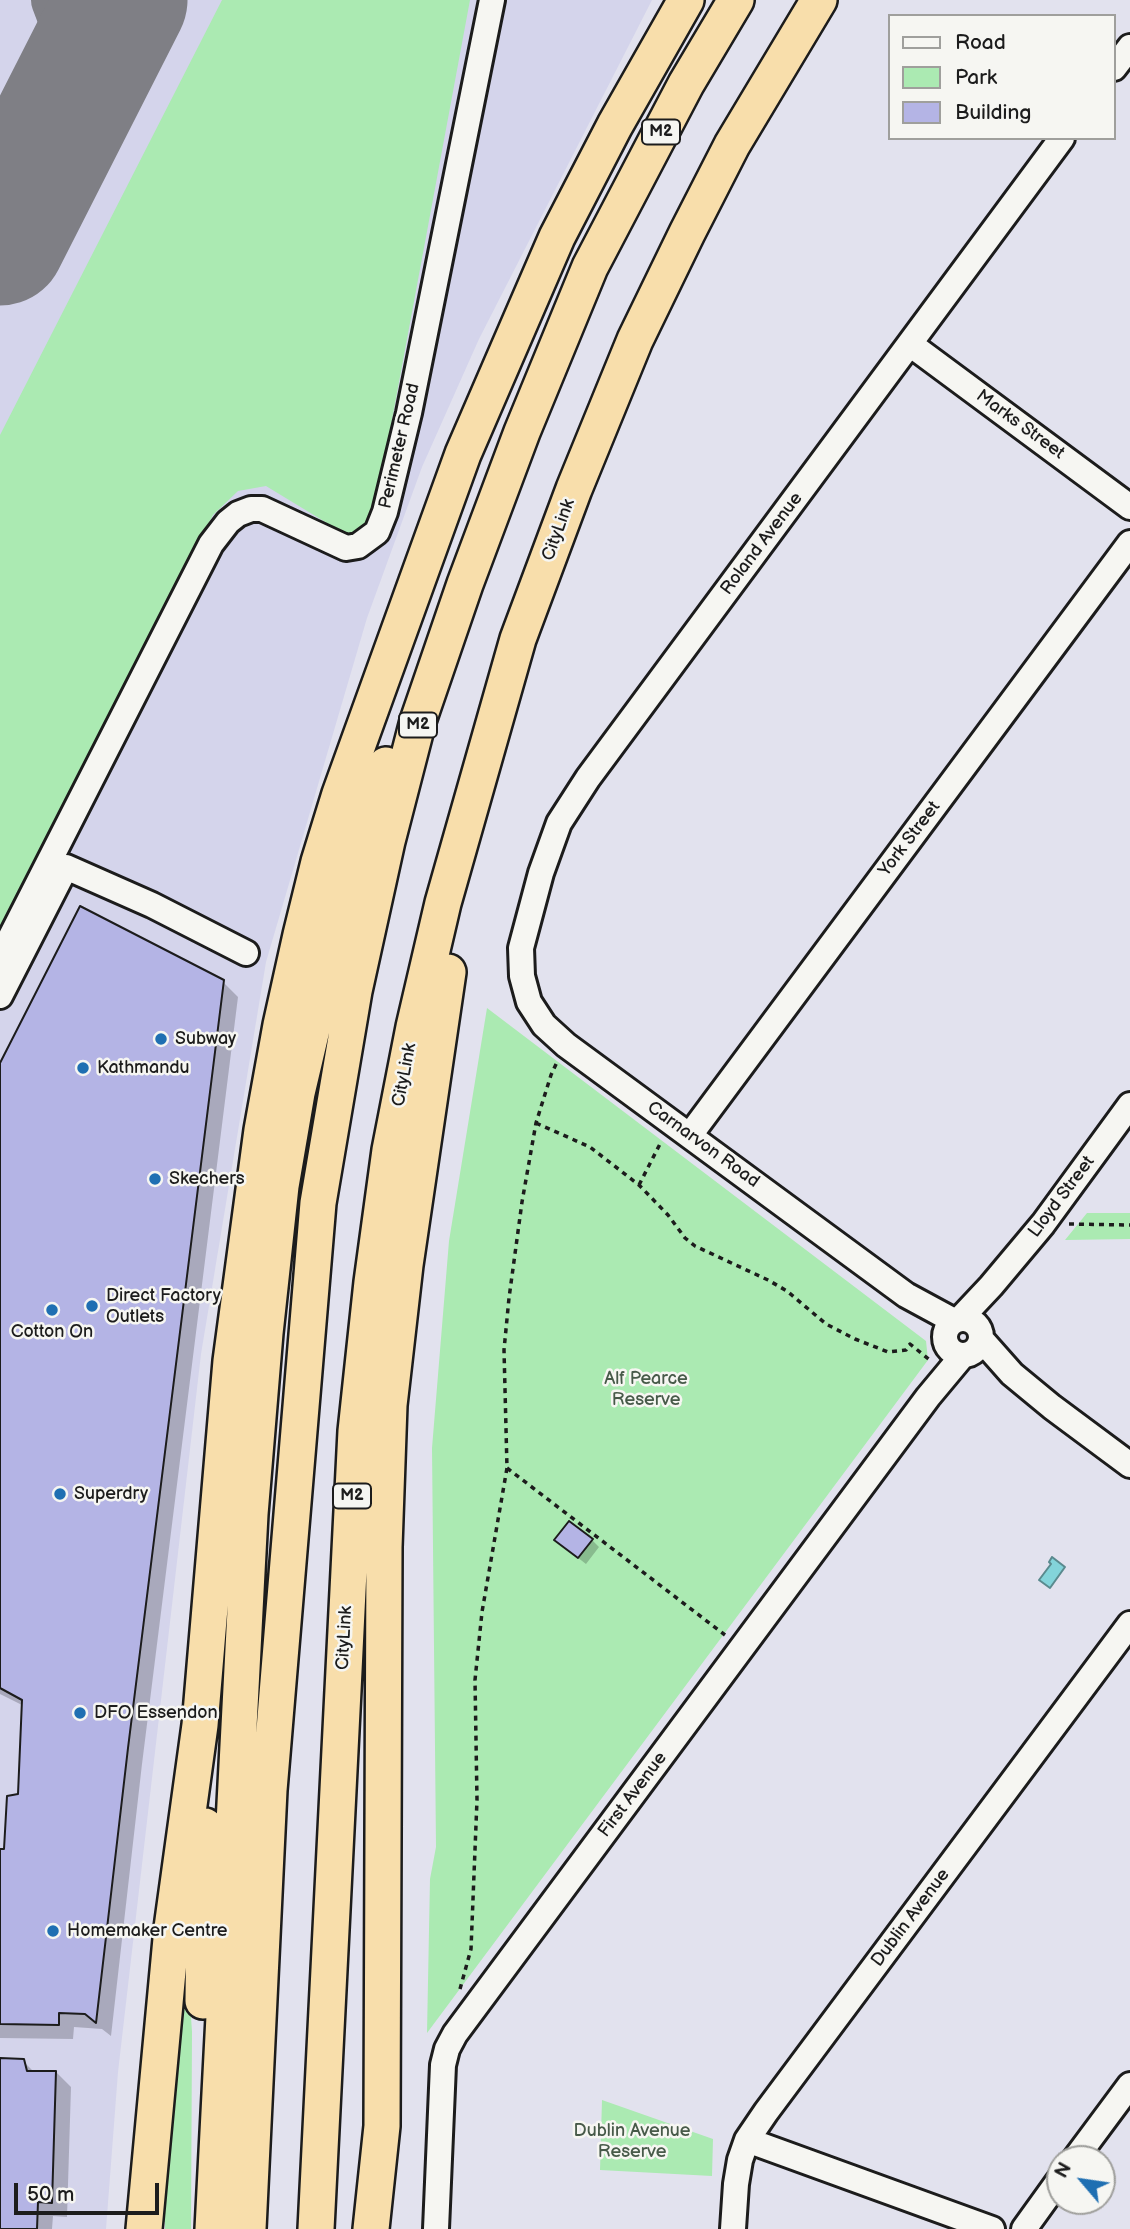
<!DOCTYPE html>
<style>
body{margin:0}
#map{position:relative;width:1130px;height:2229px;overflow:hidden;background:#e2e2ee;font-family:"Balsamiq Sans",sans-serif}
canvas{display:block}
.legend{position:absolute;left:888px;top:14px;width:228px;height:126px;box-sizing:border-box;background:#f6f6f2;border:2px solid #9f9f9c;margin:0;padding:9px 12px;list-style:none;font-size:21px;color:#1c1c1c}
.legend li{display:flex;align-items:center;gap:14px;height:35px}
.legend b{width:35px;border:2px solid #9f9f9c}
.north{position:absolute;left:1046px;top:2145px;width:70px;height:70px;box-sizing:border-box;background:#f6f6f2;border:2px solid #9f9f9c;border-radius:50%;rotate:299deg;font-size:19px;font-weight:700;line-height:28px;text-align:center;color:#1c1c1c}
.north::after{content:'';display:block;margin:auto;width:24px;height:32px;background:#1f6fb2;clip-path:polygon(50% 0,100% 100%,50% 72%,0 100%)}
.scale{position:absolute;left:14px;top:2183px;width:145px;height:32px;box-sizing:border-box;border:4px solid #1c1c1c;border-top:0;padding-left:9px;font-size:21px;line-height:24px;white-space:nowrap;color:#1c1c1c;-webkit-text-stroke:5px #f6f6f2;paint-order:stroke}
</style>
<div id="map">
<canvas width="1130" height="2229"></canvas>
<ul class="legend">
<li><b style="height:9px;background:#f6f6f2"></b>Road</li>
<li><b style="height:19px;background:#abeab2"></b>Park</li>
<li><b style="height:19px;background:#b4b4e5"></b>Building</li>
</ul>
<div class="north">N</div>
<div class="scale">50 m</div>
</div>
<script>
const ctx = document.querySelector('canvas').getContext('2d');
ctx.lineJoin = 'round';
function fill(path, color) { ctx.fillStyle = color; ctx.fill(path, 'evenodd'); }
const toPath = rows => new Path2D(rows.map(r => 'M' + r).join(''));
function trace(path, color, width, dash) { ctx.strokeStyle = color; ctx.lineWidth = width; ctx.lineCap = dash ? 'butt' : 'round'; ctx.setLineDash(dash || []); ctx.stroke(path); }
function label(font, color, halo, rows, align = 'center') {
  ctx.font = font + ' "Balsamiq Sans",sans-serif'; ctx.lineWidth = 5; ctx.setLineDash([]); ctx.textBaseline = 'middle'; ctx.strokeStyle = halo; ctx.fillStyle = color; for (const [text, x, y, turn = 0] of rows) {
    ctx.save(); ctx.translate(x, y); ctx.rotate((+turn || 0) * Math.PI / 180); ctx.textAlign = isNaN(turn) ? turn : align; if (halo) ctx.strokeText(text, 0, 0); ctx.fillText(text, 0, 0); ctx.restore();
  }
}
fill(toPath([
 [0,0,652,0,479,339,422,467,367,618,266,962,201,1354,118,2072,106,2229,0,2229,0,984,203,590,56,860,0,970]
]), '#d4d4eb');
fill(toPath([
 [222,0,470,0,376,506,362,531,345,534,266,486,238,491,213,515,0,932,0,435],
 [487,1008,926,1341,928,1360,427,2033,430,1879,436,1847,432,1448,449,1241],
 [1087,1213,1130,1213,1130,1239,1065,1240],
 [189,1987,192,2032,191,2229,165,2229,165,2222,160,2222,170,2082,176,2082,177,2076,171,2074,178,1988],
 [602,2100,713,2139,712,2176,600,2170]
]), '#abeab2');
const water = toPath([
 [1052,1557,1065,1567,1050,1588,1039,1580,1051,1564,1049,1562,1052,1557]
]);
fill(water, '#83d4da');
trace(water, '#5a8a8e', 2);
fill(toPath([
 [223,982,238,997,142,1764,111,2036,102,2029,74,2027,73,2039,0,2038,0,1851,6,1850,20,1796,24,1706,0,1694,0,1067],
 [592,1540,599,1547,586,1564,564,1547],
 [0,2060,23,2061,35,2073,56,2072,71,2087,67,2217,53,2216,52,2229,0,2229]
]), '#0003');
trace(toPath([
 [57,0,68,29,72,48,74,74,71,100]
]), '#7f7f85', 52);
trace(toPath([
 [0,240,122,0]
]), '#7f7f85', 131);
const building = toPath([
 [80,906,224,980,128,1748,96,2023,85,2014,59,2013,59,2025,0,2024,0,1849,4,1849,7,1796,18,1794,22,1700,0,1688,0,1063,80,906],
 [569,1521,593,1539,578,1558,554,1540,569,1521],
 [0,2058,24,2059,27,2071,56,2071,52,2203,38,2202,37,2229,0,2229,0,2058]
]);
fill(building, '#b4b4e5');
trace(building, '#1c1c1c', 2);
const minor = toPath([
 [1114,68,1130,47],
 [910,344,1130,507],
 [0,958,211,544,228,522,238,514,251,509,262,509,346,548,358,546,377,532,385,512,409,413,492,0],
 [0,996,66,867,152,905,246,953],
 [690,1135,1130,543],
 '945 1337a18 18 0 1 1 36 0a18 18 0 1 1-36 0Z',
 [960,1319,991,1286,1043,1224,1130,1105],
 [954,1321,906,1295,566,1045,544,1025,529,1002,522,976,521,948,541,873,559,823,588,778,1062,138],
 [981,1339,1012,1374,1052,1407,1130,1465],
 [747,2140,992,2229],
 [1075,2159,1130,2085],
 [436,2229,443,2065,447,2049,455,2034,928,1397,963,1355],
 [733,2229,736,2184,740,2160,747,2140,766,2112,1130,1624],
 [1024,2229,1060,2179]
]);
const highway = toPath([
 [203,2001,205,1826],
 [144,2229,172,1928,200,1725,231,1361,262,1130,281,1025,301,935,319,862,340,794,463,454,557,237,615,125,686,0],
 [213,2229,250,1514,265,1333,281,1186,297,1093,348,876,386,765],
 [248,2229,269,1790,318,1203,354,991,387,841,418,721,465,584,522,432,590,267,686,84,736,0],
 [316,2229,356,1431,372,1282,390,1150,414,1027,443,903,518,639,574,489,635,340,687,233,732,145,819,0],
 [371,2229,382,2126,384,1547,389,1405,405,1265,448,972]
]);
trace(minor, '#1c1c1c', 30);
trace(highway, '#1c1c1c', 40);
trace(toPath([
 [536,1123,590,1147,639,1185,668,1215,685,1238,695,1246,768,1280,787,1291,826,1324,855,1339,888,1352,906,1350,910,1344,931,1361],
 [639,1185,661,1142],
 [1069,1224,1130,1225],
 [507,1468,725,1635],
 [460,1989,471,1949,477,1800,475,1680,482,1612,507,1468,504,1350,509,1298,522,1202,536,1123,551,1075,557,1062]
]), '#1c1c1c', 3.5, [5, 5]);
trace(minor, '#f6f6f2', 24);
trace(highway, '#f8deab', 35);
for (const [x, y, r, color] of [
 [161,1039,7,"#1f6fb2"],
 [83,1068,7,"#1f6fb2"],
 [155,1179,7,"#1f6fb2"],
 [92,1306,7,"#1f6fb2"],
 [52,1310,7,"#1f6fb2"],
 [60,1494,7,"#1f6fb2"],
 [80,1713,7,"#1f6fb2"],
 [53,1931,7,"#1f6fb2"]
]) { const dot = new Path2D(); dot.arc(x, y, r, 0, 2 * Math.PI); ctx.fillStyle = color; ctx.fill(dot); trace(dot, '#f6f6f2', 2.5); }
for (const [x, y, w] of [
 [661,132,38],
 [418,725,38],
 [352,1496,38]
]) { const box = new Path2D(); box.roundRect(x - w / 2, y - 12.5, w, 25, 5); ctx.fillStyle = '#f6f6f2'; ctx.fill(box); trace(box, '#1c1c1c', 2); }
label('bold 16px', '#1c1c1c', null, [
 ["M2",661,132],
 ["M2",418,725],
 ["M2",352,1496]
]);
label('18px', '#1c1c1c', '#f6f6f2', [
 ["Marks Street",1020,425,36],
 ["Perimeter Road",400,446,-77],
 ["CityLink",559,530,-70],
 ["Roland Avenue",762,544,-53],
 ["York Street",910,839,-53],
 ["CityLink",405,1075,-79],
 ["Carnarvon Road",703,1145,36],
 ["Lloyd Street",1062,1197,-53],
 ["CityLink",345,1638,-87],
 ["First Avenue",633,1795,-53],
 ["Dublin Avenue",911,1918,-53]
]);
label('18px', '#1c1c1c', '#f6f6f2', [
 ["Subway",175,1039],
 ["Kathmandu",97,1068],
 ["Skechers",169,1179],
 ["Direct Factory",106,1296],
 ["Outlets",106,1317],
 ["Cotton On",52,1332,"center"],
 ["Superdry",74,1494],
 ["DFO Essendon",94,1713],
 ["Homemaker Centre",67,1931]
], 'left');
label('18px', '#475a49', '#f6f6f2', [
 ["Alf Pearce",646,1379],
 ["Reserve",646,1400],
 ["Dublin Avenue",632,2131],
 ["Reserve",632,2152]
]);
</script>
